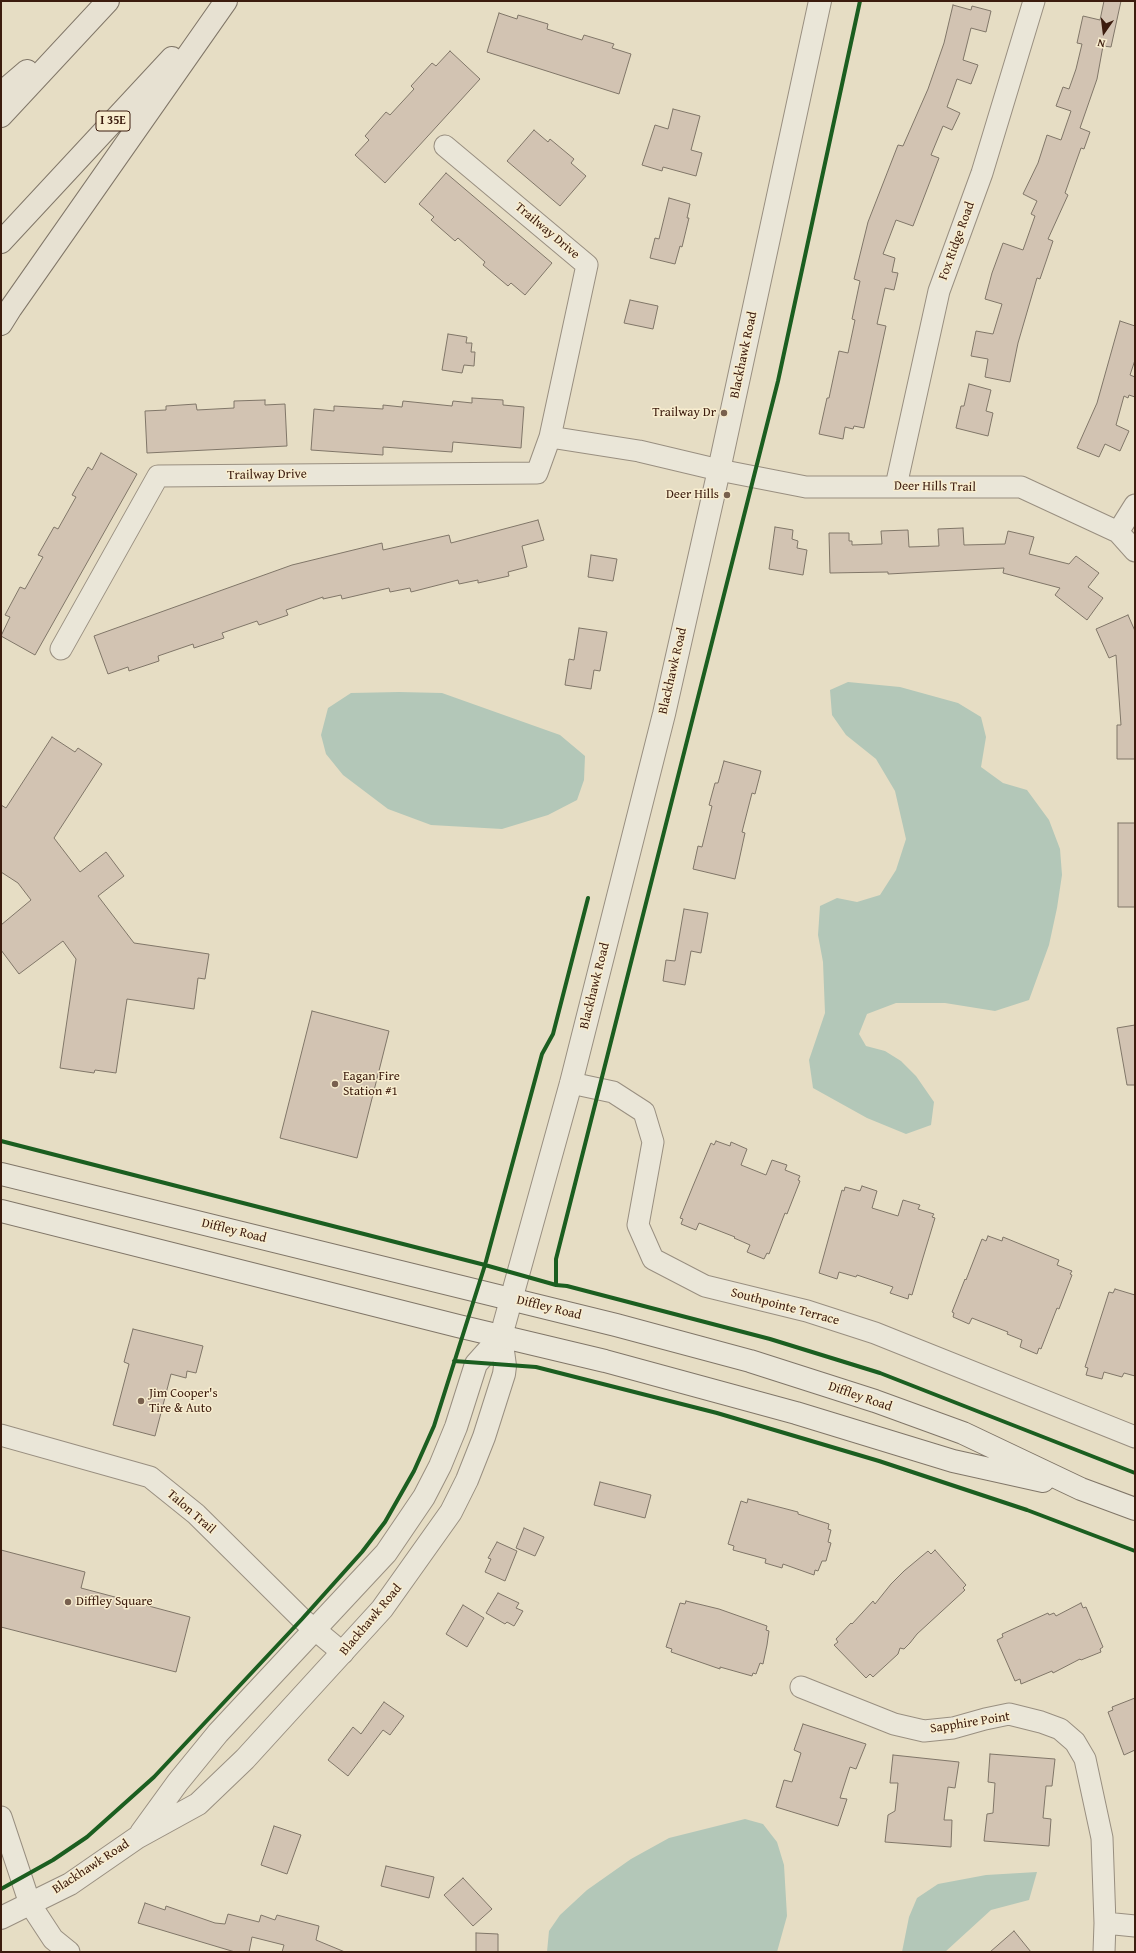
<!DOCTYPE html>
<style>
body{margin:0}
#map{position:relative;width:1136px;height:1953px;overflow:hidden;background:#e6ddc4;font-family:"Gentium Book Plus",serif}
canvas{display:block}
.frame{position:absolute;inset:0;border:2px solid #3c1c0e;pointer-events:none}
.north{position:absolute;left:1084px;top:12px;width:40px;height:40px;-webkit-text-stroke:3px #f8edcf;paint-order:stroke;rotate:194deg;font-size:11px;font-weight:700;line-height:16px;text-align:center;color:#3c1c0e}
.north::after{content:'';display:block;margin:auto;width:14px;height:18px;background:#3c1c0e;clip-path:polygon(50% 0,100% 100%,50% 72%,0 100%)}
</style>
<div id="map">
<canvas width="1136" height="1953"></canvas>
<div class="frame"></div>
<div class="north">N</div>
</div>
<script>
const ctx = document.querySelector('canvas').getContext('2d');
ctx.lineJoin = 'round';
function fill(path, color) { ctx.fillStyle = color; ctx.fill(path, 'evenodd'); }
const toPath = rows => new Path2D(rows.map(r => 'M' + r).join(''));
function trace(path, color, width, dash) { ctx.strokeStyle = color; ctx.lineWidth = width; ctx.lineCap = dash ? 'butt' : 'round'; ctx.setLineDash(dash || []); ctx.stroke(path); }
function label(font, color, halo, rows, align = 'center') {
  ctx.font = font + ' "Gentium Book Plus",serif'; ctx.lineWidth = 3; ctx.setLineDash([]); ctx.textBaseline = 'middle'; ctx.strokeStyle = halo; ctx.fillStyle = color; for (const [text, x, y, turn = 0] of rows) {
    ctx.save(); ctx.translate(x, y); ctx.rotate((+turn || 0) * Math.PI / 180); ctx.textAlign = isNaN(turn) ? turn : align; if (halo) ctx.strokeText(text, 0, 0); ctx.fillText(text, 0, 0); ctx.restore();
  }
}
fill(toPath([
 [848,682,900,687,958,703,981,717,986,737,981,767,1003,783,1027,790,1049,820,1060,849,1062,875,1057,908,1049,945,1029,1000,995,1011,945,1003,896,1003,867,1014,859,1034,866,1046,885,1051,901,1061,916,1076,934,1102,931,1125,906,1134,867,1118,813,1088,809,1060,825,1013,823,962,818,935,820,906,837,898,857,902,880,895,896,870,906,839,895,791,876,759,846,735,832,715,830,690],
 [399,692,442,693,560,735,585,756,584,780,577,800,548,815,502,829,431,825,388,809,343,775,326,754,321,735,328,708,351,693],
 [745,1819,763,1824,777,1842,784,1865,787,1916,777,1952,547,1952,549,1931,560,1915,587,1890,631,1859,669,1838],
 [1037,1872,1029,1900,991,1910,945,1952,902,1952,909,1917,917,1898,938,1884,986,1875]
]), '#b3c7b8');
const building = toPath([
 [1104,1,1121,1,1111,47,1103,46,1097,79,1080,128,1090,132,1084,149,1081,148,1065,193,1068,195,1048,239,1053,241,1040,279,1037,278,1018,343,1010,382,985,377,988,359,971,356,976,331,993,334,1002,304,985,299,992,273,1003,243,1023,250,1035,216,1031,214,1037,201,1023,194,1038,163,1047,135,1061,140,1071,111,1056,106,1063,87,1069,89,1076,69,1082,44,1077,43,1083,16,1100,20,1104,1],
 [953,5,971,10,972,6,991,11,986,32,971,28,963,60,978,65,971,84,957,79,947,107,960,113,952,130,943,126,931,155,939,158,913,226,896,220,883,254,895,258,892,272,898,273,894,290,885,288,877,324,886,326,864,428,854,426,853,429,845,427,843,439,819,434,827,398,829,398,839,351,848,353,855,320,852,319,860,281,854,279,868,222,898,145,903,146,928,89,944,43,953,5],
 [499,13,517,19,518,15,548,24,547,29,582,40,584,35,614,44,612,48,631,54,619,94,487,52,499,13],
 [450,51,480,79,385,183,355,155,369,140,365,136,386,112,390,115,414,89,411,86,432,63,436,66,450,51],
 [673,109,700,116,691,150,702,153,696,176,663,167,662,171,642,165,655,125,668,129,673,109],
 [534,130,548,142,550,139,574,159,571,163,586,176,560,206,507,161,534,130],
 [446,173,552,263,525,295,511,283,508,286,483,265,485,262,458,238,455,241,431,220,434,217,419,204,446,173],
 [669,198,690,204,687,218,689,218,682,247,680,246,675,264,650,258,655,238,659,239,669,198],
 [630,300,658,306,653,329,624,323,630,300],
 [1120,321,1135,326,1135,360,1130,375,1135,377,1135,397,1129,395,1128,398,1124,396,1116,425,1129,431,1120,451,1105,444,1099,457,1077,448,1097,403,1120,321],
 [448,334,467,337,466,343,472,343,471,352,475,352,474,366,464,365,462,373,442,370,448,334],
 [969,384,991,390,986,411,993,413,988,436,956,428,961,406,964,406,969,384],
 [472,398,503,400,503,405,524,407,521,448,453,442,452,452,383,447,383,455,311,450,314,409,334,411,334,406,383,409,383,405,402,407,403,401,452,406,453,401,472,403,472,398],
 [265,400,265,405,285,404,287,446,147,453,145,411,166,410,166,406,196,404,197,410,234,408,234,401,265,400],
 [101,453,137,474,35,655,1,636,10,617,5,615,20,587,25,589,43,557,38,555,54,527,58,529,76,497,72,495,88,467,92,470,101,453],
 [538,520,544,540,522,546,527,567,508,572,509,576,478,583,478,580,459,584,458,580,411,592,410,588,390,592,389,588,342,599,341,595,323,599,323,597,286,610,288,615,259,625,257,621,222,633,224,638,194,648,193,644,158,656,159,661,129,671,128,667,108,674,94,636,292,565,382,543,383,550,449,535,451,543,538,520],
 [775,527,793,530,792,539,798,541,797,548,807,550,803,575,769,569,775,527],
 [963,528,964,545,1005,544,1008,531,1034,537,1029,554,1069,564,1076,556,1099,573,1088,587,1103,598,1087,620,1055,595,1060,588,1003,573,1004,568,888,574,888,572,830,573,829,533,849,533,849,541,852,541,852,545,882,544,881,531,908,530,909,547,939,546,938,529,963,528],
 [591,555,617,559,613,581,588,577,591,555],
 [1128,615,1135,631,1135,759,1117,759,1117,725,1121,725,1116,655,1109,658,1096,629,1128,615],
 [579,628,607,632,600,671,594,670,591,689,565,685,569,659,574,660,579,628],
 [52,737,75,752,78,748,102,764,54,838,80,872,106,852,124,876,98,896,134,943,209,954,205,979,198,978,194,1009,127,999,116,1073,95,1070,94,1073,60,1068,76,959,63,941,19,974,1,950,1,925,31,900,18,883,1,872,1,805,6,808,52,737],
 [724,761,761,771,755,794,752,793,742,832,745,833,735,879,693,869,698,846,702,847,712,806,709,805,715,783,718,783,724,761],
 [1118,823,1135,823,1135,907,1118,907,1118,823],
 [684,909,708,913,701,953,691,951,685,985,663,981,666,960,675,961,684,909],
 [312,1011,389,1031,357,1158,280,1138,312,1011],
 [1135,1025,1135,1085,1127,1085,1117,1028,1135,1025],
 [716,1141,730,1146,731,1142,747,1149,741,1165,766,1175,772,1160,787,1165,785,1170,800,1176,798,1180,800,1181,787,1214,785,1213,769,1254,767,1253,764,1259,747,1252,750,1245,734,1238,735,1237,699,1223,696,1230,681,1224,683,1219,680,1218,693,1186,711,1143,714,1145,716,1141],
 [862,1186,877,1191,872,1208,898,1216,903,1200,920,1205,918,1209,934,1214,932,1217,935,1218,922,1261,912,1295,909,1294,908,1299,890,1293,893,1287,857,1275,856,1277,839,1272,837,1279,819,1273,842,1190,844,1191,845,1187,860,1191,862,1186],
 [988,1236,1002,1241,1003,1237,1059,1260,1057,1265,1072,1271,1070,1274,1072,1275,1059,1309,1057,1308,1041,1349,1039,1348,1037,1354,1020,1347,1022,1340,1007,1334,1008,1332,972,1318,969,1324,953,1317,954,1313,952,1312,965,1279,966,1280,982,1239,986,1241,988,1236],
 [1115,1289,1135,1295,1135,1376,1124,1373,1122,1377,1104,1372,1102,1379,1086,1375,1088,1368,1085,1367,1109,1292,1113,1293,1115,1289],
 [133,1329,203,1346,196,1373,187,1371,186,1378,171,1374,155,1436,113,1425,129,1364,124,1362,133,1329],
 [600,1482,651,1495,645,1518,594,1505,600,1482],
 [748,1499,798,1512,798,1514,829,1524,828,1529,831,1530,828,1542,831,1543,826,1561,822,1561,818,1571,815,1570,814,1575,783,1564,782,1568,765,1563,766,1559,733,1550,734,1546,728,1544,741,1501,747,1503,748,1499],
 [524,1528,544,1537,535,1556,516,1548,524,1528],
 [497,1542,517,1551,505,1581,485,1572,491,1559,488,1558,497,1542],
 [1,1550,85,1572,81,1588,190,1617,176,1672,1,1627,1,1550],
 [935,1550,966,1585,963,1588,965,1590,917,1634,910,1643,904,1649,900,1648,898,1654,873,1677,870,1674,866,1678,834,1645,838,1642,836,1639,851,1623,852,1624,873,1601,875,1604,891,1584,904,1571,928,1551,931,1554,935,1550],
 [498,1593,519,1603,516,1608,523,1611,514,1626,507,1622,505,1624,486,1613,498,1593],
 [686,1601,719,1609,767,1626,766,1630,769,1631,767,1645,763,1664,760,1663,756,1674,753,1673,752,1676,720,1667,720,1669,671,1652,672,1649,666,1647,680,1603,685,1604,686,1601],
 [1081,1603,1083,1608,1086,1607,1103,1647,1100,1649,1101,1652,1081,1660,1080,1659,1053,1673,1052,1671,1021,1684,1020,1679,1015,1681,997,1640,1003,1637,1002,1634,1048,1613,1049,1615,1054,1613,1056,1616,1081,1603],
 [463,1605,484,1618,467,1647,446,1634,463,1605],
 [1135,1698,1135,1750,1124,1755,1108,1712,1113,1710,1112,1707,1135,1698],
 [384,1702,404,1716,390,1735,383,1730,348,1776,328,1760,353,1727,361,1734,384,1702],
 [803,1724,866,1744,856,1769,850,1767,840,1798,847,1799,838,1826,776,1807,784,1780,792,1782,801,1753,794,1750,803,1724],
 [990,1754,1055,1759,1052,1786,1046,1786,1043,1818,1051,1819,1049,1846,984,1841,987,1814,993,1813,995,1783,988,1782,990,1754],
 [893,1755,959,1762,955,1788,948,1787,944,1820,952,1820,951,1847,885,1842,888,1815,895,1811,898,1783,890,1783,893,1755],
 [274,1826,301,1835,287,1874,261,1865,274,1826],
 [386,1866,434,1877,429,1898,381,1886,386,1866],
 [463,1878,492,1909,473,1926,444,1895,463,1878],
 [145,1903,165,1910,166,1906,215,1923,225,1924,228,1914,259,1922,261,1915,275,1920,277,1915,319,1926,316,1940,345,1952,282,1952,284,1945,252,1937,249,1952,235,1952,138,1923,145,1903],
 [1014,1931,1031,1952,990,1952,1014,1931],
 [476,1933,498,1934,498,1952,476,1952,476,1933]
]);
fill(building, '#d2c3b2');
trace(building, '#807668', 1);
const minor = toPath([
 [445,146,587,265,550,437,639,451,719,470,806,487,1021,487,1118,532,1135,551],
 [896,486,939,291,982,173,1034,1],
 [1118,532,1135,505],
 [61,649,158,476,537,473,550,437],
 [571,1083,613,1092,644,1112,653,1142,638,1225,653,1259,705,1286,807,1311,875,1333,1135,1437],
 [1,1435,150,1477,196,1514,302,1619,343,1653],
 [801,1687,894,1724,924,1731,953,1728,985,1719,1009,1714,1041,1722,1060,1729,1075,1742,1085,1759,1102,1838,1105,1923,1104,1952],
 [1,1817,30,1904,53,1939,69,1952],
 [1105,1923,1135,1926]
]);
const tertiary = toPath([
 [141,1833,178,1782,218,1733,386,1553,424,1497,440,1466,456,1427,476,1364,501,1336],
 [1,1918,70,1884,138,1837,198,1804,245,1759,382,1609,451,1512,467,1480,484,1437,504,1374,505,1366,501,1336,571,1083,664,714,719,470,820,1]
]);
const secondary = toPath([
 [1,1174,616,1325,750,1361,875,1401,963,1433,1081,1489,1135,1509],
 [1,1211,458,1326,605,1361,796,1413,953,1461,1043,1481]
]);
const motorway = toPath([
 [1,93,27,71],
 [1,116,108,1],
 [1,242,172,58],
 [1,324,11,308,226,1]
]);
trace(minor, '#998f80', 23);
trace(tertiary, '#998f80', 24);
trace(secondary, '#807668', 24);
trace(motorway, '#807668', 24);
trace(minor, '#eae6d8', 21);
trace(tertiary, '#eae6d8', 22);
trace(secondary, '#eae6d8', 22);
trace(motorway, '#e7e1d2', 22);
trace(toPath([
 [1,1141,485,1265,556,1285,567,1286,770,1339,880,1373,1135,1473],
 [556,1285,556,1259,778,381,860,1],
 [454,1361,536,1367,717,1413,879,1461,1027,1510,1135,1551],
 [1,1889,53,1860,87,1837,154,1777,302,1619,362,1552,385,1522,414,1471,434,1426,485,1265,542,1054,553,1034,588,898]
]), '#1b5e20', 4);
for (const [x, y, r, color] of [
 [724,413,4,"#78604e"],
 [727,495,4,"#78604e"],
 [335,1084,4,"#78604e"],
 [141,1401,4,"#78604e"],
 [68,1602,4,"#78604e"]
]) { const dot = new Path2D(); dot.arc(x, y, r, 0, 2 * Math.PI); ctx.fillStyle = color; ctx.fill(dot); trace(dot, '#f8edcf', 1.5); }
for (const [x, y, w] of [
 [113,121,34]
]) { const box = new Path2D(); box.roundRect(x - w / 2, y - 10, w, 20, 3); ctx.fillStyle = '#f8edcf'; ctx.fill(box); trace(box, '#3c1c0e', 1); }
label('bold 12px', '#3c1c0e', null, [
 ["I 35E",113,121]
]);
label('13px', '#3c1c0e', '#f8edcf', [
 ["Trailway Drive",547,231,40],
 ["Fox Ridge Road",957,241,-70],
 ["Blackhawk Road",744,355,-78],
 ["Trailway Drive",267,475,-1],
 ["Deer Hills Trail",935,487,1],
 ["Blackhawk Road",673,671,-77],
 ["Blackhawk Road",595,986,-76],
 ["Diffley Road",234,1231,14],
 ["Southpointe Terrace",785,1307,15],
 ["Diffley Road",549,1308,14],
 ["Diffley Road",860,1397,19],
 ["Talon Trail",191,1512,41],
 ["Blackhawk Road",371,1620,-50],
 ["Sapphire Point",970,1723,-9],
 ["Blackhawk Road",91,1867,-33]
]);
label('13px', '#3c1c0e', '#f8edcf', [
 ["Trailway Dr",716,413,"right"],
 ["Deer Hills",719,495,"right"],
 ["Eagan Fire",343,1077],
 ["Station #1",343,1092],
 ["Jim Cooper's",149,1394],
 ["Tire & Auto",149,1409],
 ["Diffley Square",76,1602]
], 'left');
</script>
